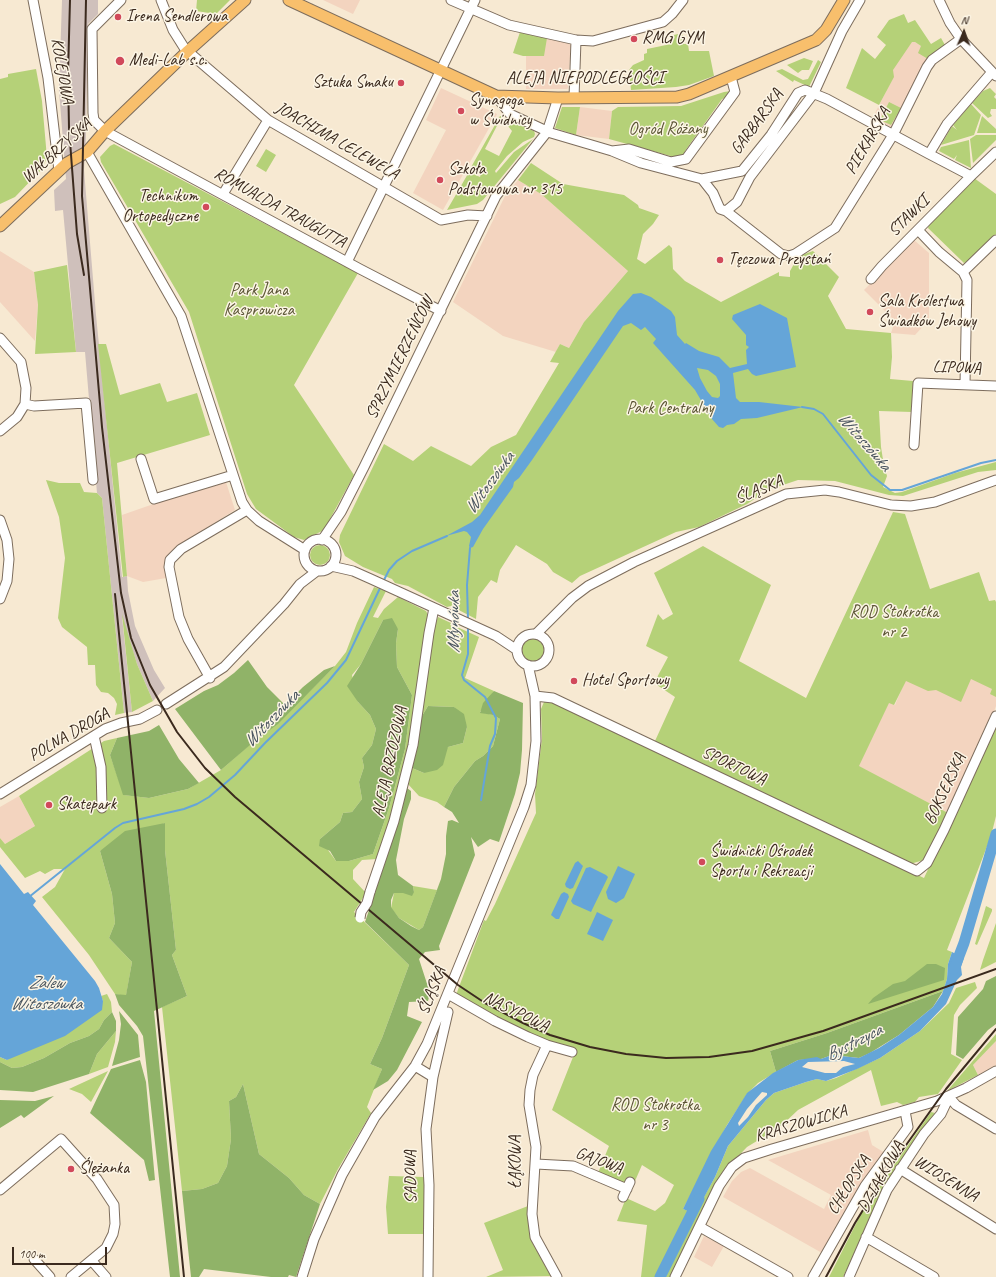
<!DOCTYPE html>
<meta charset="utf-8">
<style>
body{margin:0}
#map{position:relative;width:996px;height:1277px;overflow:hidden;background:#f7e9d2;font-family:Caveat,sans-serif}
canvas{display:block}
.north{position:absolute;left:944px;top:12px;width:40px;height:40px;-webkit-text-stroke:3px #fcf5e5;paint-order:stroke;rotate:2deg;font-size:11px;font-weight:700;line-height:16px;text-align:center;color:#3b2a1e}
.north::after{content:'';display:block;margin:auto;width:14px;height:18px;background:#3b2a1e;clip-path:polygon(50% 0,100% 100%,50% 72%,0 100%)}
.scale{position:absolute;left:12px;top:1247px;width:95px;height:18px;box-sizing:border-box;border:2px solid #3b2a1e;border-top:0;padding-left:5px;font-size:12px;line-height:14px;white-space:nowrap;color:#3b2a1e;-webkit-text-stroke:3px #fcf5e5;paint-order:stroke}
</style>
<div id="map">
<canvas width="996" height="1277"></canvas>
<div class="north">N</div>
<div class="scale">100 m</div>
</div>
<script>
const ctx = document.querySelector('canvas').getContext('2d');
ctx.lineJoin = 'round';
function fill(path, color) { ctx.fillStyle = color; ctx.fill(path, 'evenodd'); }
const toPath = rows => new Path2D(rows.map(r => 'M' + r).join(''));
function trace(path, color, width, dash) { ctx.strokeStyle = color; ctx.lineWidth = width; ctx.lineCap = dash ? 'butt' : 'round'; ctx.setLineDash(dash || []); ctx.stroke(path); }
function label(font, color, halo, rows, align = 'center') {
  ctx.font = font + ' Caveat,sans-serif'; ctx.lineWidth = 3; ctx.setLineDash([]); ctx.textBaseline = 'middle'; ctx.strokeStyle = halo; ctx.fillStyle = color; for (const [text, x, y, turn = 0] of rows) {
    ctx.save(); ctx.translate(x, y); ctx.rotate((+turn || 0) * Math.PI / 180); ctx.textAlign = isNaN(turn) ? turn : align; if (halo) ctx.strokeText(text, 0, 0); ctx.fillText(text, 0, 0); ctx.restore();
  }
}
fill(toPath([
 [323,0,360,0,353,14],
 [547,38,571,43,568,88,567,89,526,89,526,56],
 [908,42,915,42,921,46,928,59,894,129,873,117,893,78,879,71],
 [441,88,497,114,443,210,413,193,446,130,426,120],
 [580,107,612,111,609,139,576,135],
 [518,180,541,194,628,271,584,322,569,348,560,344,556,352,503,336,453,302,505,196],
 [914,240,929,253,929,320,915,335,891,333,895,321,864,290],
 [0,251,34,272,38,305,35,341,0,302],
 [225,479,235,510,176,547,170,553,165,566,166,578,143,582,127,576,122,515],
 [996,660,996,706,988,728,948,813,858,766,889,702,895,705,909,672],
 [19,796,35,826,5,844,0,838,0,807],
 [996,1041,996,1065,978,1075,973,1065],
 [868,1130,872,1145,885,1153,822,1253,723,1197,732,1181,741,1172,750,1168,824,1209,831,1195,768,1160],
 [704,1236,724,1246,712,1267,694,1257]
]), '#f3d4bf');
fill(toPath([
 [62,0,98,0,98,14,88,24,86,136,84,170,96,315,122,577,127,576,128,591,135,626,154,670,165,688,153,701,137,664,122,617,132,712,124,713,102,498,97,493,85,352,76,352,63,210,55,211,54,190,66,179,59,90]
]), '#cfc0bb');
fill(toPath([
 [197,0,230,0,216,14,196,11],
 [904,14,908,23,915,20,931,44,941,38,945,45,932,54,928,59,918,53,921,46,915,42,912,42,893,70,894,77,879,105,846,88,862,48,875,59,886,45,877,37,889,20],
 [520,32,547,38,544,56,523,56,513,53],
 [682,33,684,44,688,44,689,51,709,51,714,76,689,85,676,87,631,90,629,70,633,65,644,60,644,54,647,53,647,49,671,44,674,35],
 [804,58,813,61,809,70,802,70,798,73,787,65],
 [818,60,821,62,809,87,794,80,793,82,776,71,782,69,803,80,808,79],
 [36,69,42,101,47,158,41,170,15,197,0,204,0,79,8,77,8,74],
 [990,88,996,94,994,97,996,99,996,109,991,109,990,113,992,116,988,118,972,103,983,91],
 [731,91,728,97,722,99,685,151,685,154,678,158,609,139,612,111,618,107,681,106,724,92],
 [889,102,901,108,891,125,880,120],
 [971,104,981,115,974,135,941,145,952,126,957,130,953,125],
 [562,107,580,107,576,135,555,128],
 [500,116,502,116,485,149,499,156,512,131,508,126,515,123,534,131,535,134,534,137,523,142,507,156,495,171,496,173,514,152,533,139,483,200,477,204,447,210,469,172,480,177,481,174,470,169],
 [982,116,996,129,996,133,977,133],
 [976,135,996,135,996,140,973,163,970,139],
 [969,140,971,168,955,160,957,155,954,159,939,151,941,147],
 [114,144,358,273,294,385,354,475,324,530,304,540,294,537,256,509,247,494,189,312,101,162,100,157,110,146],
 [266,149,276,155,266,172,256,166],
 [531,163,563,184,624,195,638,205,639,208,659,215,653,224,643,234,637,259,645,264,669,245,672,248,673,269,685,281,721,302,779,272,779,276,790,277,790,271,794,264,802,255,813,251,839,277,828,296,846,329,891,333,892,357,890,379,913,381,912,412,879,411,881,447,884,466,887,476,883,487,895,493,902,492,955,473,996,462,996,470,978,472,903,496,889,495,835,481,798,480,768,490,747,504,699,527,676,532,580,576,572,583,553,572,547,564,516,545,500,570,497,583,491,580,478,597,476,619,451,606,447,607,408,586,395,583,392,579,363,567,345,556,339,542,340,535,384,444,413,461,431,446,471,466,491,447,516,435,559,363,550,362,560,344,569,348,584,322,628,271,541,194,518,180],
 [974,178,996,194,996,234,969,260,964,263,928,228,929,224],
 [67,265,76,352,35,354,38,305,34,272],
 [98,344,106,344,120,395,160,383,167,402,197,393,210,435,117,463,127,576,123,577],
 [46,480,59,483,80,483,84,492,97,493,102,498,124,713,115,715,117,704,114,698,108,693,101,692,96,685,95,665,88,665,87,647,62,627,58,618,65,558,59,517],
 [893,512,905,514,930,589,979,572,989,601,995,600,996,602,996,697,990,694,992,689,971,679,961,702,936,690,928,691,906,681,894,705,889,703,859,766,948,813,924,860,910,864,655,741,675,697,654,683,668,657,646,646,658,614,663,620,673,614,654,573,703,546,771,585,739,661,806,698],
 '310 555a10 10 0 1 1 20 0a10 10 0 1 1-20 0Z',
 [374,587,386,591,373,617,378,618,384,609,398,597,426,611,428,615,411,745,392,820,377,859,362,860,353,870,353,879,366,893,354,912,409,965,382,1038,370,1064,382,1069,367,1107,371,1113,338,1169,320,1204,304,1195,289,1178,259,1154,243,1084,236,1097,229,1101,231,1139,227,1166,218,1183,202,1189,182,1191,162,1007,187,996,172,955,176,950,165,850,165,823,100,851,112,894,115,923,109,938,132,962,126,996,115,994,89,955,42,897,55,887,65,869,54,869,45,874,40,871,25,878,0,847,0,838,5,844,35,826,19,796,104,741,117,738,110,755,124,795,149,798,188,789,221,770,307,694,335,666,346,652,357,623],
 [383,620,398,629,396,643,397,667,412,695,405,749,389,808,373,854,349,861,336,861,320,839,340,822,343,813,352,812,362,799,359,782,364,767,362,758,372,745,376,729,370,715,358,702,352,675,361,664],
 [122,614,137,664,153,701,132,712],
 [438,617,451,623,450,625,454,627,455,626,479,637,465,678,494,691,480,712,493,715,500,719,493,746,483,756,475,761,454,787,444,807,437,802,419,796,407,783,412,768,424,773,448,747,463,743,467,727,454,707,428,706,422,716,432,634],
 '522 650a11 11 0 1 1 22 0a11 11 0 1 1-22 0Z',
 [549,701,924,878,996,724,996,816,991,836,947,950,952,952,948,964,947,979,943,991,827,1033,770,1051,776,1072,758,1083,747,1094,727,1125,683,1209,695,1213,715,1177,728,1146,766,1100,774,1093,806,1082,817,1079,826,1081,836,1078,880,1058,920,1031,949,1003,956,988,975,982,977,988,960,1005,954,1015,951,1054,962,1060,938,1094,919,1097,915,1102,903,1105,897,1102,881,1106,871,1070,798,1110,780,1127,747,1147,723,1172,671,1277,641,1277,647,1225,617,1221,626,1198,655,1211,665,1203,674,1185,642,1165,635,1181,627,1177,624,1184,598,1173,609,1146,552,1110,575,1052,517,1028,456,995,484,920,486,921,495,904,536,813,535,794,542,739,541,709,544,702],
 [413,886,437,890,423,927,419,930,399,918,391,908,394,893,414,892],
 [986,906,992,909,992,911,977,945,975,944],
 [996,923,996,962,980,970,983,960],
 [107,994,111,1002,112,1012,104,1020,99,1029,89,1036,70,1043,44,1058,22,1067,12,1068,0,1062,0,1057,7,1060,103,1001,101,996],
 [116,1031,115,1042,108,1067,89,1074,97,1054],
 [996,1034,996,1041,973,1065,978,1075,947,1091],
 [108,1071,91,1102,82,1094,69,1089],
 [931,1112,935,1113,896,1169,843,1277,829,1277,863,1210],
 [389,1176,424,1177,425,1234,388,1234,386,1207],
 [528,1206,530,1231,533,1244,551,1276,486,1277,503,1270,484,1223]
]), '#b5d178');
fill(toPath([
 [392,618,398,629,396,643,397,667,412,695,405,749,389,808,373,854,349,861,336,861,330,851,319,846,320,839,340,822,343,813,352,812,362,799,359,782,364,767,362,758,372,745,376,729,370,715,358,702,347,686,361,664,383,620],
 [248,660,267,687,285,705,303,687,324,670,335,666,278,724,257,739,221,770,175,709,204,691,218,685,234,673],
 [494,691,523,703,522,750,520,773,515,794,499,842,490,839,478,847,471,837,475,855,439,946,440,950,425,952,419,959,430,993,428,1001,409,1002,407,1016,422,1022,397,1070,388,1081,373,1090,382,1069,370,1064,382,1038,409,965,365,922,399,821,407,788,411,791,411,799,404,819,396,860,398,875,413,886,414,892,412,896,403,893,394,893,391,900,391,907,399,918,411,926,419,930,423,927,441,879,446,854,446,836,448,821,452,820,459,823,452,812,444,807,454,787,475,761,483,756,493,746,500,719,493,715,480,713,483,703],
 [428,706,454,707,464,714,467,727,463,743,448,747,443,765,437,770,424,773,412,768,422,716],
 [159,725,179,759,199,783,188,789,149,798,123,795,110,755,117,738,149,731],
 [165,823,165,850,176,950,172,955,187,996,154,1011,180,1277,170,1277,143,1036,137,1026,119,1005,115,994,126,995,132,962,109,938,115,923,112,894,100,851,125,831],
 [927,964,936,964,945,968,944,980,868,1004,873,998,893,984,905,981],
 [996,976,996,1024,988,1030,963,1059,956,1055,958,1017,983,989,986,981],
 [943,991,933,1007,899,1035,870,1053,859,1058,832,1055,821,1059,798,1060,776,1072,770,1051,827,1033],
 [119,1011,138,1035,140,1057,112,1066,119,1040,121,1024],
 [112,1012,116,1021,116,1031,97,1054,89,1074,33,1092,0,1090,0,1062,12,1068,22,1067,44,1058,70,1043,89,1036,99,1029,104,1020],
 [140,1060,146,1082,155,1180,149,1181,144,1160,90,1113,111,1069],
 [243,1084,259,1154,289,1178,304,1195,320,1204,296,1277,289,1275,288,1277,271,1277,204,1269,199,1277,191,1277,182,1191,202,1189,218,1183,227,1166,231,1139,229,1101,236,1097],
 [54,1096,24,1118,21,1115,0,1128,0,1100,35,1101]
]), '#90b368');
fill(toPath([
 [641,293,651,297,671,311,675,317,677,335,685,344,686,343,699,351,719,357,730,368,747,364,746,350,749,347,746,345,746,335,732,319,733,315,760,304,787,318,796,367,756,376,752,374,748,369,733,373,736,398,740,402,759,402,803,407,757,418,741,419,734,424,727,425,723,428,719,427,712,419,695,390,653,343,656,339,645,327,641,330,631,323,623,326,532,460,519,478,514,482,513,487,483,529,473,547,470,548,469,546,471,537,467,532,464,531,446,536,472,522,480,515,618,311,633,294],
 [697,368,708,370,716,376,720,384,720,396,718,398,712,397,707,391,700,378],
 [578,861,583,866,573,888,570,889,566,887,565,884,575,863],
 [0,864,24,894,28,892,36,901,33,905,95,981,99,988,103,1001,102,1010,65,1036,7,1060,0,1057],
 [618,866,635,874,624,898,616,903,608,899,606,892],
 [590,867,606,875,608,877,591,912,573,904,571,901,586,868],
 [564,892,568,894,569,897,559,919,556,919,551,915,561,894],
 [597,912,613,920,603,941,587,934],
 [952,952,964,958,961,967,962,975,957,980,946,1004,920,1031,880,1058,857,1069,826,1081,817,1079,806,1082,774,1093,766,1100,728,1146,715,1177,695,1214,683,1209,711,1151,747,1093,773,1073,798,1060,817,1057,821,1059,832,1055,859,1058,879,1048,899,1035,933,1007,942,994,947,979,948,964],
 [844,1061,855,1064,843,1067,836,1073,825,1073,802,1067,808,1062],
 [762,1092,767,1093,767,1095,756,1105,748,1117,739,1126,738,1123,747,1109]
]), '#65a5d8');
trace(toPath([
 [802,407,814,409,823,414,871,475,890,490,902,490,981,463,996,460],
 [383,582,389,570,397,561,412,551,447,536],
 [468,620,467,585,470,548],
 [468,626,468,654,462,675,464,680,485,697,496,718,495,734,490,746,481,800],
 [29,897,115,828,123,823,184,809,197,804,209,797,235,775,265,743,327,683,346,660,381,586]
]), '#65a5d8', 2);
trace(toPath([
 [954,969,964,943,996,834],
 [660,1277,699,1199]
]), '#65a5d8', 11);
const minor = toPath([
 [33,0,48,78,59,171],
 [121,0,92,29,93,113,94,120,105,131,360,269,441,311],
 [161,0,173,30,185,49,268,120,441,220,468,215,487,216],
 [451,0,509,25,576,40,593,41,663,22,672,14,683,0],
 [939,0,950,23,961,39,996,76],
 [992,72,947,124,929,154,971,176,996,152],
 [496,96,510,114,551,133,612,151,641,163,702,179,713,193,720,209,726,211,781,254,789,256,795,254,835,228,893,135,927,67,932,60,961,39],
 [574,98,576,40],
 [612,151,629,149,671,162,686,159,735,92,731,77],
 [87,152,181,316,242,502,247,510,259,521,305,550],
 [702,179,742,171,771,135,798,93,805,90,827,99,929,154],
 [223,194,268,120],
 [726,211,737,202,750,177,814,93,842,31,860,0],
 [918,230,939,252,963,272],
 [347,262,475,0],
 [871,279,882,266,971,176],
 [0,338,21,362,26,388,25,404,17,417,0,431],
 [965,384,967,280,963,272,996,240],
 [25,404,34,406,86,403,93,480],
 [914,445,918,383,996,386],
 [141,459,154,499,233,475],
 [0,520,7,540,9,559,7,581,0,599],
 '304 555a16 16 0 1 1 32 0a16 16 0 1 1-32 0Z',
 [322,540,341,512,364,467,496,196,547,132,558,98],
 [331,566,353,571,371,579,496,636,517,650],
 [536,634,572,598,588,586,634,562,786,494,825,490,839,492,891,505,911,506,935,502,996,480],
 '517 650a16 16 0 1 1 32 0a16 16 0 1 1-32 0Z',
 [210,678,188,639,179,617,169,567,170,560,181,549,247,510],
 [535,696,553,698,917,871,927,863,944,830,996,716],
 [166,704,224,667,284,604,300,584,317,571],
 [94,736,101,767,102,808],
 [0,794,105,729,121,723,140,719,157,710],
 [370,892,394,821,413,745,429,633,434,608],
 [448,994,495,1021,528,1037,547,1045,572,1052],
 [547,1045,533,1075,530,1090,529,1105,536,1147,532,1214,535,1237,557,1277],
 [415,1066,433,1077,426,1129,429,1185,428,1277],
 [433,1077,448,1012],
 [949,1097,956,1105,996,1129],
 [536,1164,573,1166,627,1189],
 [900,1169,996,1229],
 [0,1190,61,1139,97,1179,114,1205,115,1224,113,1234,106,1248,71,1277],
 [623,1197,630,1182],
 [700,1227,788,1277],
 [866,1237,934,1277],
 [34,1259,50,1277],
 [92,1261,106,1277],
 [302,1277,314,1239,342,1175,375,1117,415,1066,427,1044,524,807,531,785,536,741,535,696,528,665],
 [675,1277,719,1186,732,1167,744,1158,772,1149,937,1101,966,1088,996,1071],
 [813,1277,865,1186,908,1127,905,1111],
 [849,1277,887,1190,924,1134,941,1114,949,1097]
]);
const major = toPath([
 [289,0,496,96,558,98,677,97,689,94,816,40,826,30,844,0],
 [0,226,67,163,87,152,105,131,188,51,245,0]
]);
trace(minor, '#7d6d5d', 11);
trace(major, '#7d6d5d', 13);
trace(minor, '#fff', 9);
trace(major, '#f8bf6c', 11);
trace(toPath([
 [70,0,68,74,69,128,77,234,84,275],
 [86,0,82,196,102,427,121,593,131,638,150,685,177,732,205,768,235,797,458,985,485,1003,523,1023,550,1035,590,1047,626,1054,666,1058,709,1057,752,1051,823,1031,996,969],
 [115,594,184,1277],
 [826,1277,855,1223,884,1176,946,1089,996,1029]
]), '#3b2a1e', 2);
const minorBridge = toPath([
 [360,918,361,912,367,903,370,892]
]);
trace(minorBridge, '#7d6d5d', 11, []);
trace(minorBridge, '#fff', 9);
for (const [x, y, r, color] of [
 [118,17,4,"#d1495b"],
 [634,39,4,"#d1495b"],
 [120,61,5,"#d1495b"],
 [401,83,4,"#d1495b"],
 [461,111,4,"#d1495b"],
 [440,180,4,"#d1495b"],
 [206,207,4,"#d1495b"],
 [720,260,4,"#d1495b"],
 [870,312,4,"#d1495b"],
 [574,681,4,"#d1495b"],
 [49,805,4,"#d1495b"],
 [702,862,4,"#d1495b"],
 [71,1169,4,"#d1495b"]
]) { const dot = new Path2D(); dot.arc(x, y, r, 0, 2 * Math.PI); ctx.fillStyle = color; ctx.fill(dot); trace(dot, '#fcf5e5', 1.5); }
label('17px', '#3b2a1e', '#fcf5e5', [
 ["Irena Sendlerowa",126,17],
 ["RMG GYM",642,39],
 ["Medi-Lab s.c.",129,61],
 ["Sztuka Smaku",393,83,"right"],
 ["Synagoga",469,101],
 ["w Świdnicy",469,121],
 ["Szkoła",448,170],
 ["Podstawowa nr 315",448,190],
 ["Technikum",198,197,"right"],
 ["Ortopedyczne",198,217,"right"],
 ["Tęczowa Przystań",728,260],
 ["Sala Królestwa",878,302],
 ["Świadków Jehowy",878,322],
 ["Hotel Sportowy",582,681],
 ["Skatepark",57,805],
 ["Świdnicki Ośrodek",710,852],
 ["Sportu i Rekreacji",710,872],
 ["Ślężanka",79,1169]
], 'left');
label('17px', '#3b2a1e', '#fcf5e5', [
 ["KOLEJOWA",62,71,80],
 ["ALEJA NIEPODLEGŁOŚCI",585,79],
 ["GARBARSKA",757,122,-54],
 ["JOACHIMA LELEWELA",337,141,30],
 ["PIEKARSKA",868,141,-60],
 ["WAŁBRZYSKA",57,151,-42],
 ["ROMUALDA TRAUGUTTA",280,208,29],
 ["STAWKI",909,216,-45],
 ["SPRZYMIERZEŃCÓW",400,358,-64],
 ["LIPOWA",957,368,2],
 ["ŚLĄSKA",759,490,-22],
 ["POLNA DROGA",69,735,-30],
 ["ALEJA BRZOZOWA",390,762,-78],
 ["SPORTOWA",734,766,25],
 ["BOKSERSKA",945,789,-65],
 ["ŚLĄSKA",432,991,-68],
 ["NASYPOWA",516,1012,26],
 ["KRASZOWICKA",801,1124,-16],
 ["GAJOWA",599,1161,20],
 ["ŁĄKOWA",516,1162,-90],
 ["SADOWA",411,1177,-91],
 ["DZIAŁKOWA",881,1177,-61],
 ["WIOSENNA",946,1179,32],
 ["CHŁOPSKA",849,1185,-58]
]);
label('17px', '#5a5434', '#fcf5e5', [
 ["Ogród Różany",668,130],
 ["Park Jana",259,291],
 ["Kasprowicza",259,311],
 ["Park Centralny",670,409],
 ["ROD Stokrotka",894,613],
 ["nr 2",894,633],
 ["ROD Stokrotka",655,1106],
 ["nr 3",655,1126]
]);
label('italic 18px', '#4a555f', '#fcf5e5', [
 ["Witoszówka",864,442,49],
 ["Witoszówka",490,483,-54],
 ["Młynówka",454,622,-90],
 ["Witoszówka",272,719,-46],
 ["Zalew",46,983],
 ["Witoszówka",46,1004],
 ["Bystrzyca",854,1043,-27]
]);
</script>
